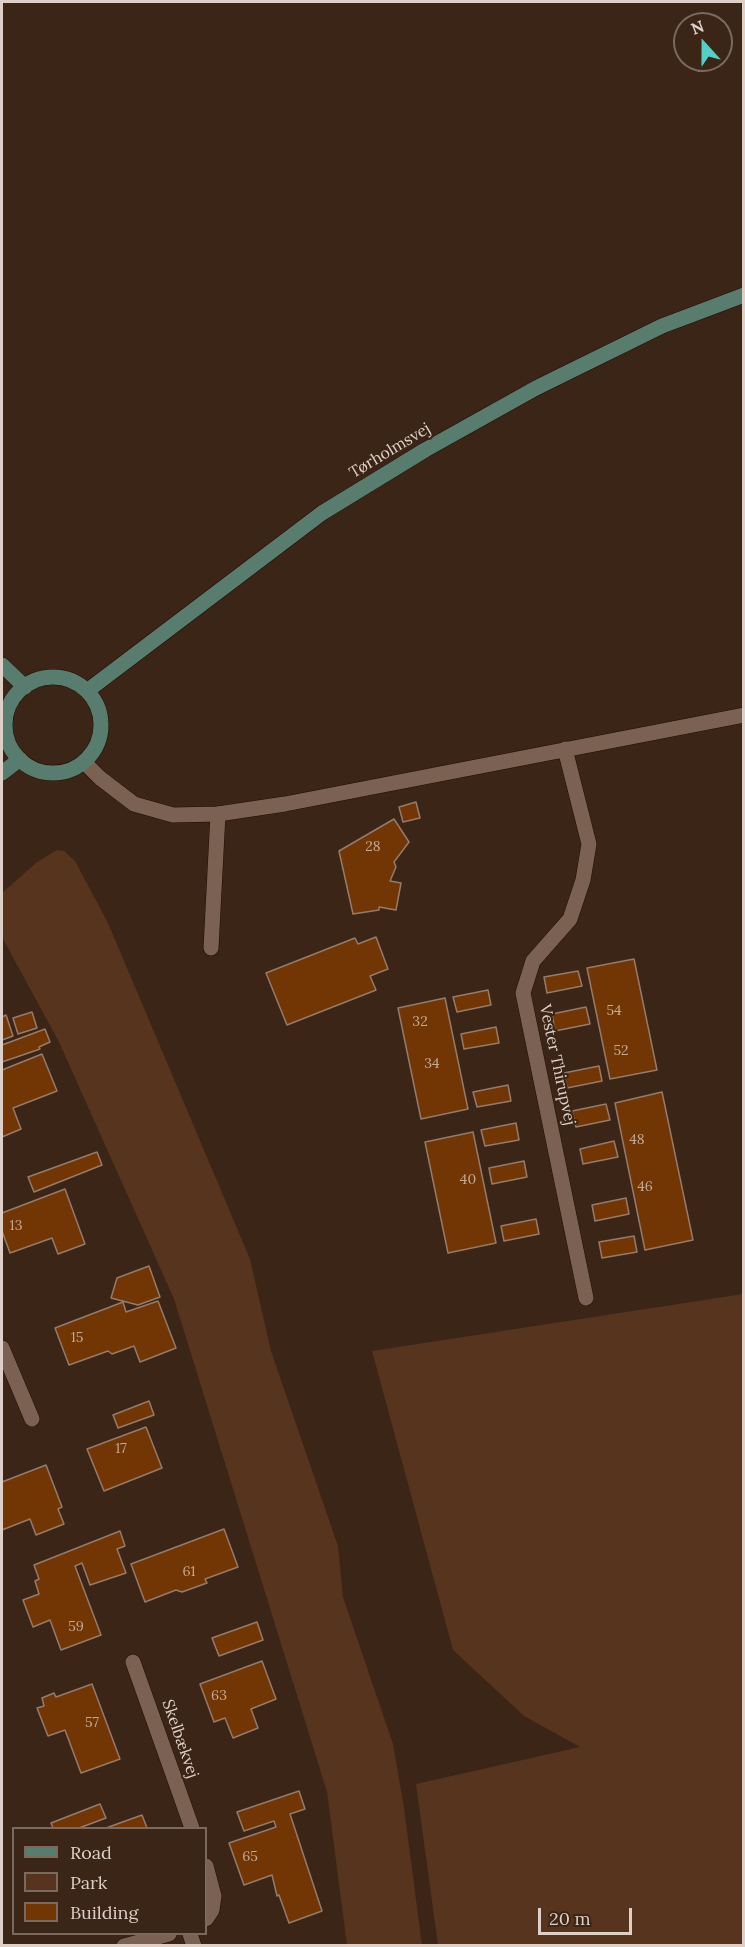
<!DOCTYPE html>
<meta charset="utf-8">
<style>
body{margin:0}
#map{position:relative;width:745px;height:1947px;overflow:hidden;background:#3b2517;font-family:Lora,serif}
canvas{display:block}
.frame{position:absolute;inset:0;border:3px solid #decfc7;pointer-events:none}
.legend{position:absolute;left:12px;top:1827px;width:195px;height:108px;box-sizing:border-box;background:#3b2517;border:2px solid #7c695d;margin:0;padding:8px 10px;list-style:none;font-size:18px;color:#decfc7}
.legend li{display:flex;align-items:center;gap:12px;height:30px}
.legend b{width:30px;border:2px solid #7c695d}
.north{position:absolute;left:673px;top:12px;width:60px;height:60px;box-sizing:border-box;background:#3b2517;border:2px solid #7c695d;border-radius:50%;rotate:339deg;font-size:16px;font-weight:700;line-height:24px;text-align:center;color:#decfc7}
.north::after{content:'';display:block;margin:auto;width:21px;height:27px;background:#55cec5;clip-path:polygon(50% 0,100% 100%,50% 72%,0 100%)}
.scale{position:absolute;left:538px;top:1908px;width:94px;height:27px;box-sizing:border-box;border:3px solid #decfc7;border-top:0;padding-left:8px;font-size:18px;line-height:21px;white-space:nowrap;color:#decfc7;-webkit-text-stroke:4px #3b2517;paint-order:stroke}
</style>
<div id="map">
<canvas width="745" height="1947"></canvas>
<div class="frame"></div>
<ul class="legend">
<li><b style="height:8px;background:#587d6f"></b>Road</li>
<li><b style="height:16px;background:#56341d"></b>Park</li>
<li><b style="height:16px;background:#713604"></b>Building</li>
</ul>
<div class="north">N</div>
<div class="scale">20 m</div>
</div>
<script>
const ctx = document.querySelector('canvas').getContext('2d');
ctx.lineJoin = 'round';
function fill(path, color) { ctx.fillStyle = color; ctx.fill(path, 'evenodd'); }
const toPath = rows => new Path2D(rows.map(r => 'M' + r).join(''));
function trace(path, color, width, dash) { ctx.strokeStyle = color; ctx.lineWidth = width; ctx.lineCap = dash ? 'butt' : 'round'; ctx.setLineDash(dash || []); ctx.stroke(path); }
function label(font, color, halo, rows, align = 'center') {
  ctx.font = font + ' Lora,serif'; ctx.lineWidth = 4.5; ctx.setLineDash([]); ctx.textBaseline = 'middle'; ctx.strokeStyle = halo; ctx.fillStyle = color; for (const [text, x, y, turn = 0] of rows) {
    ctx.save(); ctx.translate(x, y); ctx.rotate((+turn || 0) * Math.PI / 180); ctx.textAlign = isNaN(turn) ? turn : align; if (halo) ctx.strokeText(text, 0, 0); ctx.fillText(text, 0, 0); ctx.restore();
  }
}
fill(toPath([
 [57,850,64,851,75,861,108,923,250,1259,271,1351,338,1546,343,1597,393,1744,404,1808,422,1945,347,1945,327,1792,174,1299,59,1042,2,937,2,893,37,862],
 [743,1294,743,1945,438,1945,416,1784,580,1747,524,1716,453,1650,372,1351]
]), '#56341d');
const building = toPath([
 [416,802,420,818,403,822,399,807,416,802],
 [394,819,409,842,394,862,396,867,390,881,401,883,396,910,379,907,379,910,353,914,339,851,394,819],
 [376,937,388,969,370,976,376,990,287,1025,266,973,355,938,358,944,376,937],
 [634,959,657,1070,610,1079,587,968,634,959],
 [578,971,582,986,547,993,544,977,578,971],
 [488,990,491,1005,457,1012,453,997,488,990],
 [445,998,468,1109,421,1119,398,1008,445,998],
 [586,1007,590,1024,555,1031,552,1014,586,1007],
 [32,1012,37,1028,18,1034,13,1018,32,1012],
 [6,1015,13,1036,2,1040,2,1017,6,1015],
 [496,1027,499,1043,464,1049,461,1034,496,1027],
 [45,1029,50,1042,39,1047,40,1049,2,1062,2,1045,45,1029],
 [42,1054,57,1091,13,1108,21,1129,2,1137,2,1070,42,1054],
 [599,1066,602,1081,567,1088,564,1073,599,1066],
 [508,1085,511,1101,477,1107,473,1092,508,1085],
 [662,1092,693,1240,645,1250,615,1103,662,1092],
 [606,1104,610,1120,576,1127,572,1111,606,1104],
 [516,1123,519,1140,485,1146,481,1130,516,1123],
 [473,1132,496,1243,448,1253,425,1142,473,1132],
 [614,1141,618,1157,583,1164,580,1149,614,1141],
 [97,1152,102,1165,34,1192,28,1177,97,1152],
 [524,1161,527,1177,492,1184,489,1168,524,1161],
 [65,1189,85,1244,58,1254,52,1238,10,1253,2,1231,2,1213,65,1189],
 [626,1198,629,1214,595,1221,592,1205,626,1198],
 [536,1219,539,1234,504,1241,501,1226,536,1219],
 [634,1236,637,1252,602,1258,599,1242,634,1236],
 [149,1266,160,1297,138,1305,111,1298,117,1278,149,1266],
 [158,1301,176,1348,140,1362,134,1346,112,1354,108,1351,69,1365,55,1328,123,1302,126,1312,158,1301],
 [149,1401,154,1415,118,1428,113,1415,149,1401],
 [146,1427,162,1468,104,1491,87,1449,146,1427],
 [46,1465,62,1507,58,1509,64,1524,36,1535,30,1519,2,1530,2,1482,46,1465],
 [224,1529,238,1567,205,1579,207,1583,182,1592,176,1590,145,1602,131,1564,224,1529],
 [120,1531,125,1546,117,1549,126,1573,90,1585,82,1563,75,1566,101,1635,61,1650,50,1620,33,1627,23,1600,39,1594,35,1581,39,1579,34,1565,120,1531],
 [257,1622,263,1640,219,1656,212,1638,257,1622],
 [262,1661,276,1699,251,1709,258,1728,233,1738,225,1718,214,1722,200,1684,262,1661],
 [92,1684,120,1759,81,1773,65,1730,48,1736,37,1708,44,1706,42,1698,54,1693,56,1697,92,1684],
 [299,1791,305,1809,290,1814,322,1911,289,1923,279,1895,277,1896,272,1875,244,1885,229,1843,276,1827,274,1821,244,1831,237,1812,299,1791],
 [100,1804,106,1818,79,1828,53,1828,51,1823,100,1804],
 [142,1815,147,1828,106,1828,142,1815]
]);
fill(building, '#713604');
trace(building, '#957b6b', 1.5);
const lane = toPath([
 [211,948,218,814]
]);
const street = toPath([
 [565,749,589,844,583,880,570,919,533,961,523,993,586,1298],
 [84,762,100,778,134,804,173,815,218,814,285,804,744,715],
 [2,1348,32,1419],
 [133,1662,192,1828],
 [206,1866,214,1896,212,1910,206,1919],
 [190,1934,194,1946],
 [124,1946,169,1934]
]);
const secondary = toPath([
 [2,665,25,687],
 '5 725a48 48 0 1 1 96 0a48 48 0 1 1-96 0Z',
 [87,691,322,513,425,450,536,388,662,326,744,295],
 [2,773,20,759]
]);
trace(lane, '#210d02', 16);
trace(street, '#210d02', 16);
trace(secondary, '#210d02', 16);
trace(lane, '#7b6152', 15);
trace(street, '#7b6152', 15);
trace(secondary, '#587d6f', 15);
label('14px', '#c3a996', null, [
 ["28",373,847],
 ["54",614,1011],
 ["32",420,1022],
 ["52",621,1051],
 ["34",432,1064],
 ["48",637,1140],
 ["40",468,1180],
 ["46",645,1187],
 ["13",16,1226],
 ["15",77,1338],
 ["17",121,1449],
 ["61",189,1572],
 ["59",76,1627],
 ["63",219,1696],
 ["57",92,1723],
 ["65",250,1857]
]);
label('16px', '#decfc7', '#3b2517', [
 ["Tørholmsvej",390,451,-31],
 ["Vester Thirupvej",557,1065,78],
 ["Skelbækvej",180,1739,71]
]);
</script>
